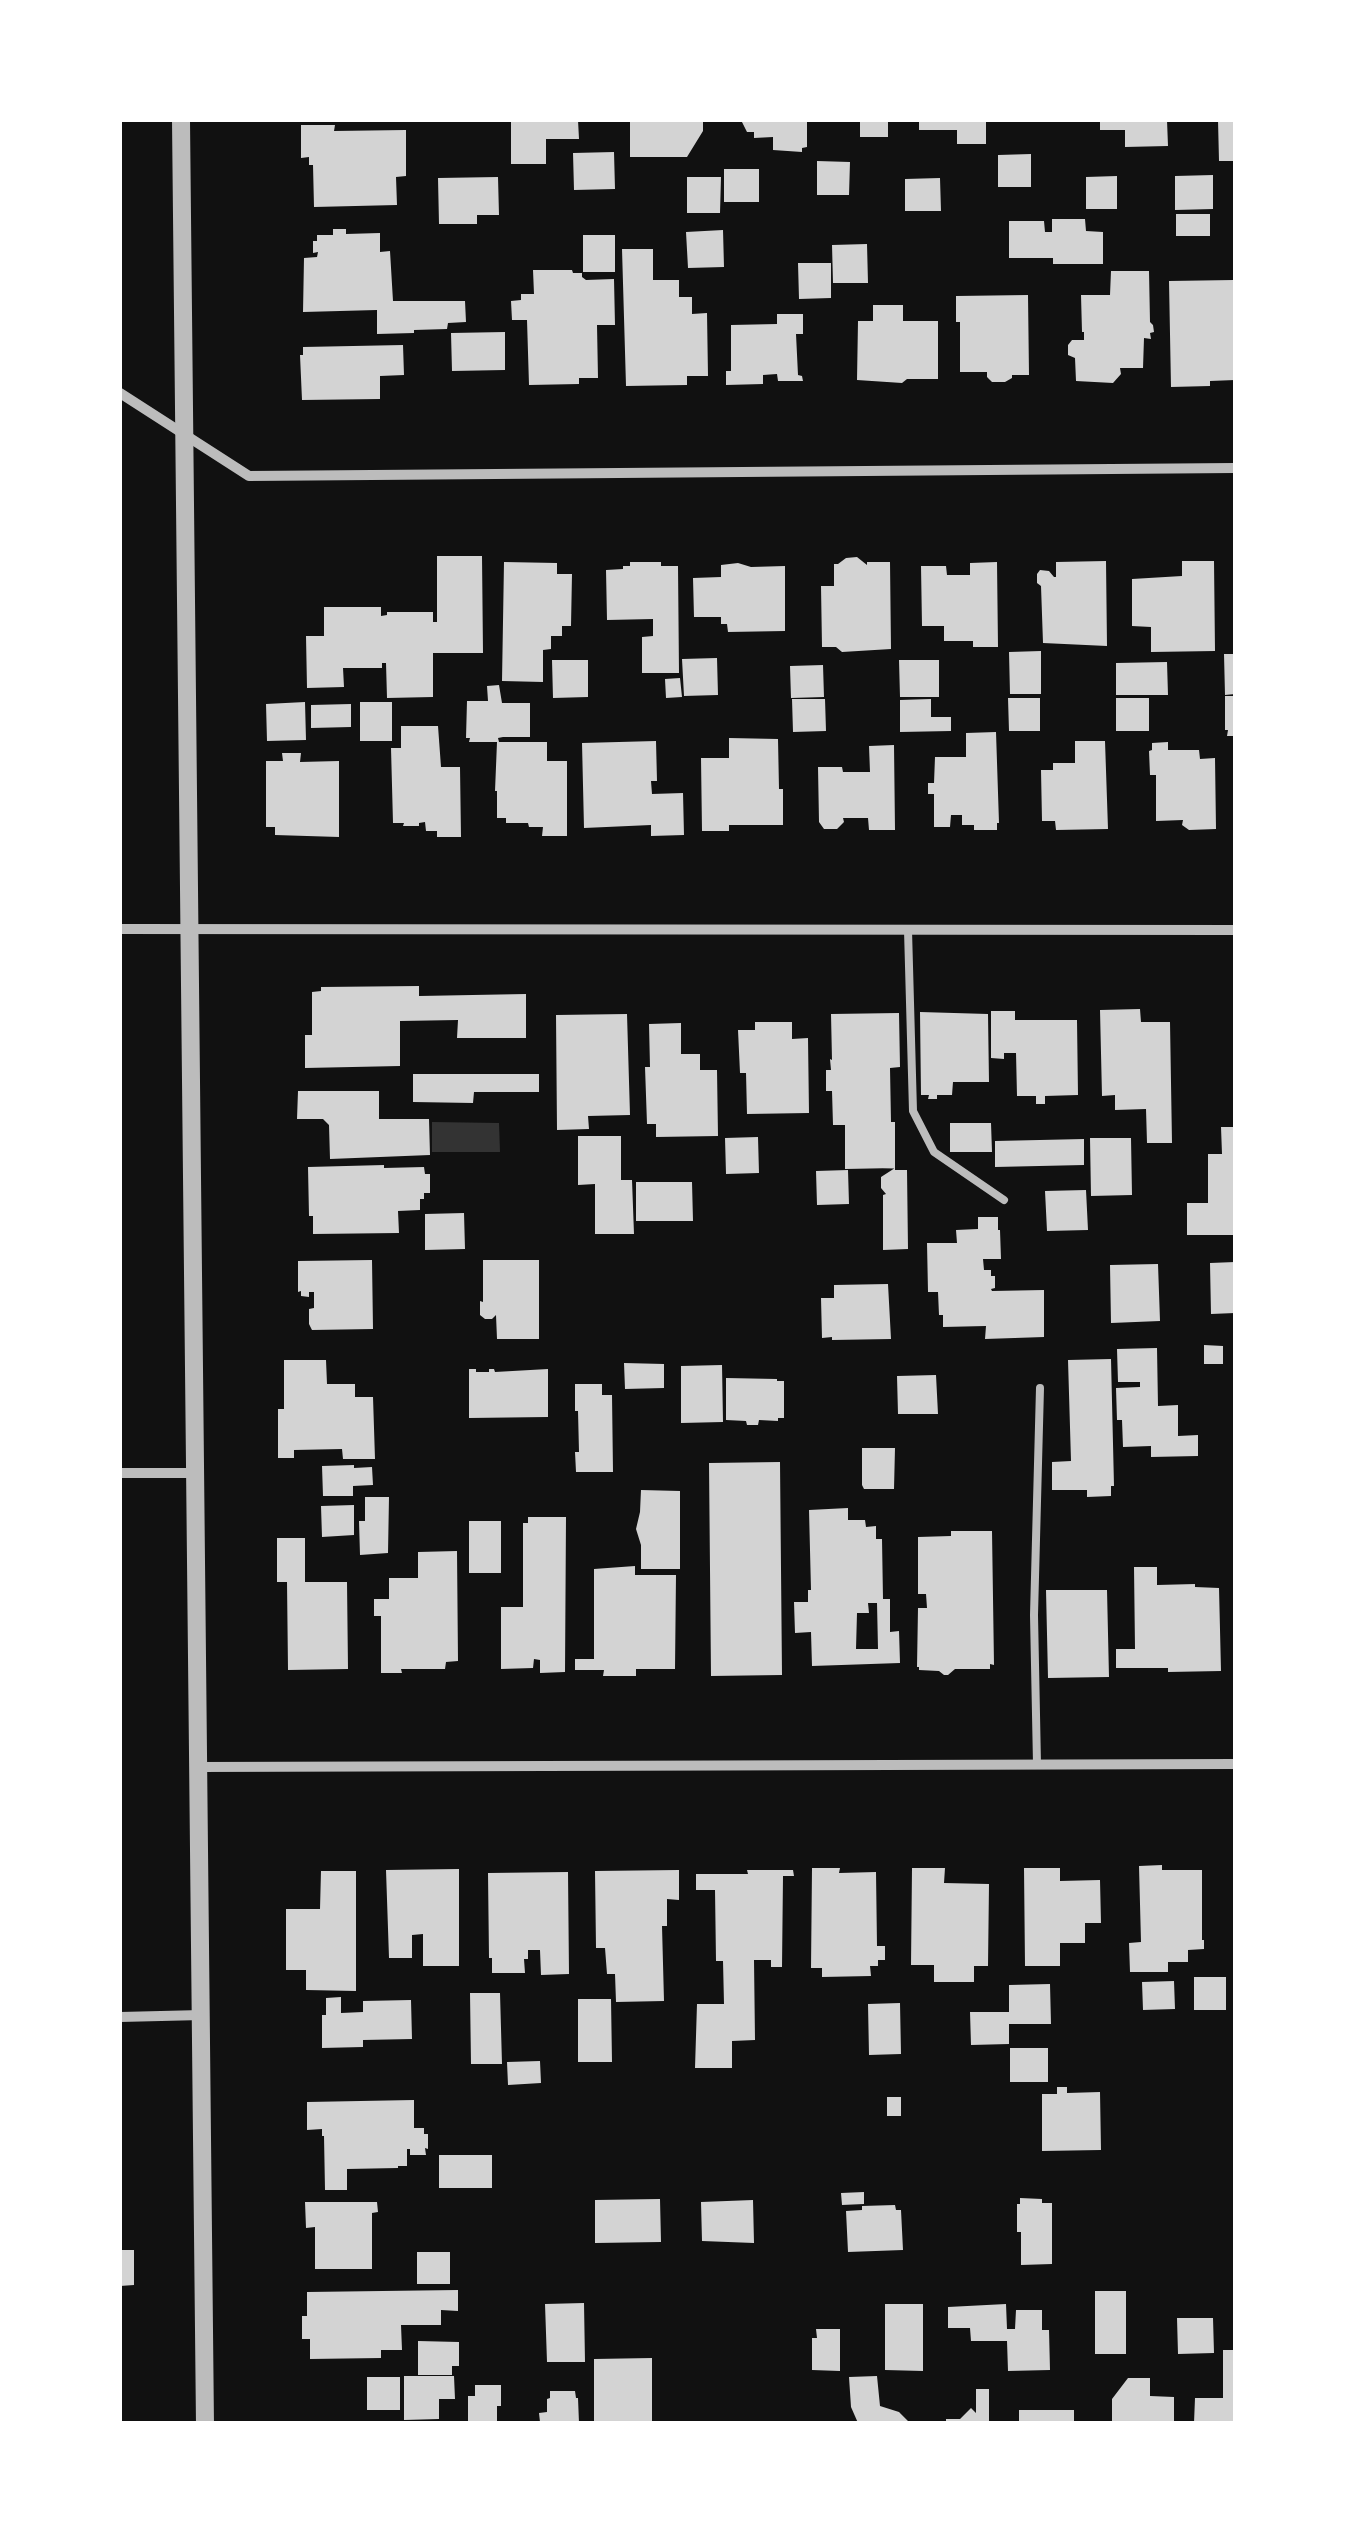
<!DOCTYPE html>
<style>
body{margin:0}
#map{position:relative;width:1355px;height:2543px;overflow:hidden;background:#111;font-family:Ubuntu,sans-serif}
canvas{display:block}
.frame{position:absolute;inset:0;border:122px solid #fff;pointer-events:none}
</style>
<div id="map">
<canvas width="1355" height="2543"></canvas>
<div class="frame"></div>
</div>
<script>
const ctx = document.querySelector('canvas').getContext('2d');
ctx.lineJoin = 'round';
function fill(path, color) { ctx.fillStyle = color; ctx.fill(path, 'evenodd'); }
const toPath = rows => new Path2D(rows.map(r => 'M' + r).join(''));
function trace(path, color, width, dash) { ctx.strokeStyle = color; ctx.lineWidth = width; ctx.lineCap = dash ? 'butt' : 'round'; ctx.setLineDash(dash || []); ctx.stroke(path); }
fill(toPath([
 [432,1122,499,1123,500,1152,432,1152]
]), '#333');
fill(toPath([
 [511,120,578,120,579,139,546,139,546,164,511,164],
 [630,120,703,120,703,131,687,157,630,157],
 [741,120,807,120,807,147,802,148,802,152,773,150,773,137,754,138,754,132,747,132],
 [860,120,888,120,888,137,860,137],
 [919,120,986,120,986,144,957,144,957,130,919,130],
 [1100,120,1167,120,1168,146,1125,147,1125,130,1100,130],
 [1218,120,1235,120,1235,161,1219,161],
 [301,125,335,125,334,131,406,130,406,176,396,177,397,205,314,207,313,165,309,165,309,157,301,158],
 [614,152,615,189,574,190,573,153],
 [1031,154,1031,187,998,187,998,155],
 [817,161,850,162,849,195,817,195],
 [724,169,759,169,759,202,724,202],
 [1213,175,1213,209,1175,210,1175,176],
 [1117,176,1117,209,1086,209,1086,177],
 [498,177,499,215,477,215,477,224,439,224,438,178],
 [687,177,721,177,720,213,687,213],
 [940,178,941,211,905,211,905,179],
 [1176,214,1210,214,1210,236,1176,236],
 [1052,219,1085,219,1086,231,1103,232,1103,264,1053,264,1053,258,1009,258,1009,221,1044,221,1045,232,1052,232],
 [333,229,346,229,346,234,380,233,380,252,390,251,393,301,465,301,466,322,448,323,447,329,414,330,414,333,377,334,377,310,303,312,304,258,317,257,318,252,313,253,313,241,317,241,317,235,333,235],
 [723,230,724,267,688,268,686,232],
 [583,235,615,235,615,272,583,272],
 [867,244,868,283,833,283,832,245],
 [622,249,653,249,653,280,679,280,679,297,692,297,692,314,707,313,708,376,687,376,687,385,626,386],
 [798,263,831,263,831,298,799,299],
 [533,270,572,270,573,273,582,273,582,277,586,280,614,279,615,325,597,325,598,378,579,378,579,384,529,385,527,320,512,320,511,301,521,300,521,294,534,294],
 [1111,271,1149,271,1150,322,1153,325,1154,332,1150,333,1151,339,1144,338,1143,368,1120,368,1121,374,1113,383,1076,381,1075,358,1068,355,1068,345,1072,340,1084,340,1084,332,1082,332,1081,295,1110,295],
 [1234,280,1235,380,1210,381,1210,386,1171,387,1169,281],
 [1028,295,1029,375,1012,375,1012,378,1005,382,992,382,987,377,987,372,960,372,960,322,956,322,956,296],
 [873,305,903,305,903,321,938,321,938,379,907,379,902,383,857,380,858,321,873,321],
 [777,314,803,314,803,334,796,334,798,375,802,376,803,381,778,381,777,374,763,375,763,384,726,385,726,371,731,371,731,325,777,324],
 [505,332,505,370,452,371,451,333],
 [403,345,404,375,380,376,380,399,302,400,300,355,303,355,303,347],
 [437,556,482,556,483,653,433,653,433,697,387,698,386,663,382,663,382,668,343,668,344,687,307,688,306,636,324,636,324,607,381,607,381,616,387,615,387,612,433,612,433,622,437,622],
 [857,557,867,565,867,562,890,562,891,649,842,652,836,647,822,647,821,586,834,586,834,564,838,564,846,558],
 [1106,561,1107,646,1043,643,1041,586,1037,583,1037,574,1040,570,1049,571,1054,577,1056,577,1056,562],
 [1182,561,1214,561,1215,651,1151,652,1151,627,1132,626,1132,579,1182,576],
 [504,562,557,563,557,574,572,574,571,626,562,626,562,636,551,636,551,649,543,650,543,682,502,681],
 [630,562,661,562,661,566,678,566,679,673,642,673,642,637,653,636,653,619,607,620,606,570,623,569,623,566,630,566],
 [997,562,998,647,973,647,973,641,944,641,944,626,922,626,921,566,946,566,947,575,970,575,970,563],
 [738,563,751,567,785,566,785,631,728,632,727,624,721,624,721,617,694,617,693,578,721,577,721,565],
 [1041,651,1041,694,1010,694,1009,652],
 [1224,654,1235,654,1235,694,1225,695],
 [717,658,718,695,684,696,682,659],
 [552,660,588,660,588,697,553,698],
 [899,660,939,660,939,697,900,697],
 [1167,662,1168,695,1116,695,1116,663],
 [823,665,824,697,791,698,790,666],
 [680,678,682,697,666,698,665,679],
 [499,685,502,703,530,703,530,737,503,737,498,738,499,742,547,742,547,761,567,761,567,836,542,836,543,827,529,827,528,823,506,823,506,818,497,818,497,791,495,791,497,742,469,742,470,738,466,738,467,701,488,701,487,686],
 [1225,696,1235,696,1235,736,1227,736,1228,730,1225,730],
 [1008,698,1040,698,1040,731,1009,731],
 [1116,698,1149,698,1149,731,1116,731],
 [792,699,825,699,826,731,793,732],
 [931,699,931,717,951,717,951,731,900,732,900,700],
 [305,702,306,740,267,741,266,704],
 [360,702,392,702,392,741,360,741],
 [351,704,351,727,311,728,311,705],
 [401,726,438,726,441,767,460,767,461,837,437,837,437,831,426,831,425,822,419,823,419,826,403,826,404,823,393,823,391,748,401,748],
 [996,732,999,823,997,823,997,830,974,830,974,825,962,825,962,815,951,815,950,827,934,827,934,794,928,794,928,783,934,783,935,757,966,757,966,733],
 [729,738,778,739,779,789,783,789,783,825,729,825,729,831,702,831,701,758,729,758],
 [656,741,657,781,651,781,652,794,683,793,684,835,651,836,651,825,584,828,582,743],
 [1075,741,1105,741,1108,829,1056,830,1055,821,1042,821,1041,770,1053,770,1053,763,1075,763],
 [1168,742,1168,750,1199,750,1200,759,1215,758,1216,829,1189,830,1182,825,1183,820,1156,821,1156,775,1150,775,1149,751,1152,750,1152,743],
 [894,745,895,830,869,830,868,818,843,818,844,822,837,829,824,829,819,822,818,767,842,767,843,772,870,772,869,746],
 [282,753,301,753,300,762,339,761,339,837,275,835,275,827,266,827,266,761,283,761],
 [419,986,419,996,526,994,526,1038,457,1038,458,1020,400,1021,400,1066,305,1068,305,1035,312,1035,312,992,321,991,321,987],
 [1140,1009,1141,1022,1170,1022,1172,1143,1147,1143,1146,1109,1115,1110,1115,1095,1102,1096,1100,1010],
 [991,1011,1015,1011,1015,1020,1077,1020,1078,1095,1045,1096,1045,1104,1036,1104,1036,1096,1017,1096,1016,1053,1004,1053,1004,1059,991,1058],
 [920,1012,988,1014,989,1082,953,1082,952,1095,937,1095,937,1099,928,1099,929,1095,921,1095],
 [899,1013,900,1067,890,1068,891,1122,895,1122,895,1170,907,1170,908,1249,883,1250,883,1195,886,1194,881,1188,881,1177,895,1168,845,1169,845,1125,833,1125,832,1091,826,1091,826,1070,831,1070,830,1059,832,1060,831,1014],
 [627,1014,630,1115,588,1116,589,1129,557,1130,556,1015],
 [755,1022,792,1022,792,1039,808,1038,809,1113,747,1114,746,1073,740,1073,738,1030,755,1030],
 [681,1023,681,1054,700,1054,700,1070,717,1070,718,1136,656,1137,656,1124,647,1124,645,1067,650,1067,649,1024],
 [413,1074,539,1074,539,1092,474,1092,473,1103,413,1102],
 [298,1091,379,1091,379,1119,429,1119,430,1155,330,1159,329,1125,323,1119,297,1119],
 [950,1123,991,1123,992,1152,950,1152],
 [1221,1127,1235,1127,1235,1235,1187,1235,1187,1203,1208,1203,1208,1154,1222,1154],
 [578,1136,621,1136,621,1180,632,1180,634,1234,595,1234,595,1184,578,1185],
 [758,1137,759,1173,726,1174,725,1138],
 [1090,1138,1131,1138,1132,1195,1091,1196],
 [1084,1139,1084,1165,995,1167,995,1141],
 [384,1165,384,1168,424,1167,425,1174,430,1174,430,1193,424,1193,424,1199,420,1199,420,1210,398,1211,399,1233,313,1234,313,1216,309,1216,308,1167],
 [848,1170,849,1204,817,1205,816,1171],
 [636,1182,692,1182,693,1221,636,1221],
 [1086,1190,1088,1230,1047,1231,1045,1191],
 [464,1213,465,1249,425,1250,425,1214],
 [978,1217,998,1217,998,1230,1000,1230,1001,1259,983,1259,984,1270,991,1270,991,1276,995,1276,995,1288,991,1289,992,1291,1044,1290,1044,1337,985,1339,986,1326,943,1327,943,1315,939,1315,938,1292,928,1292,927,1243,957,1243,956,1230,978,1229],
 [372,1260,373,1329,312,1330,309,1324,309,1309,314,1308,314,1292,309,1292,309,1297,301,1296,301,1291,298,1292,298,1261],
 [483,1260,539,1260,539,1339,497,1339,496,1315,492,1319,485,1319,480,1315,480,1301,483,1302],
 [1235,1262,1235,1313,1211,1314,1210,1263],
 [1158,1264,1160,1321,1111,1323,1110,1265],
 [888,1284,891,1339,832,1340,832,1337,822,1338,821,1298,834,1298,834,1285],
 [1204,1345,1223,1346,1223,1364,1204,1364],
 [1157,1348,1158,1406,1178,1405,1178,1436,1198,1435,1198,1456,1151,1457,1151,1446,1123,1447,1122,1420,1117,1420,1116,1388,1140,1387,1140,1382,1118,1382,1117,1349],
 [1111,1359,1114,1486,1111,1486,1111,1496,1087,1497,1087,1490,1052,1490,1052,1462,1071,1461,1068,1360],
 [284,1360,326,1360,327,1384,355,1384,355,1397,373,1397,375,1459,343,1459,342,1449,294,1450,294,1458,278,1458,278,1409,284,1409],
 [624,1363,664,1364,664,1388,625,1389],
 [722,1365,723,1422,681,1423,681,1366],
 [469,1369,476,1369,476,1372,489,1372,489,1369,494,1369,495,1372,548,1369,548,1417,469,1418],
 [936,1375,938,1414,898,1414,897,1376],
 [726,1378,777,1379,777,1381,784,1381,784,1418,778,1418,778,1421,759,1420,758,1425,747,1425,746,1421,726,1420],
 [575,1384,602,1384,602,1395,612,1395,613,1472,576,1472,575,1452,579,1452,578,1411,575,1411],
 [862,1448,895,1448,894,1489,864,1489,862,1485],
 [780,1462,782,1675,711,1676,709,1463],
 [354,1465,354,1468,372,1467,373,1485,353,1486,353,1496,323,1496,322,1466],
 [641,1490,680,1491,680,1569,641,1569,641,1545,636,1529,640,1512],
 [365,1497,389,1497,388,1553,360,1555,359,1521,365,1521],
 [354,1505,354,1535,322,1537,321,1506],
 [848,1508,848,1520,865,1520,866,1527,876,1526,876,1539,882,1539,883,1599,890,1599,890,1632,899,1631,900,1663,812,1666,811,1632,795,1633,794,1602,808,1602,808,1590,811,1590,809,1510],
 [868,1603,877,1603,878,1649,856,1649,857,1613,869,1613],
 [528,1517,566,1517,565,1672,540,1673,540,1660,534,1659,533,1668,501,1669,501,1607,523,1607,523,1523,528,1523],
 [469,1521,501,1521,501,1573,469,1573],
 [951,1531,992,1531,994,1665,990,1664,990,1669,955,1669,948,1675,944,1675,939,1671,919,1670,919,1667,917,1667,918,1608,927,1608,926,1594,918,1594,918,1537,951,1536],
 [277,1538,305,1538,305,1582,347,1582,348,1669,288,1670,287,1582,277,1582],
 [457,1551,458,1661,446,1662,445,1669,401,1669,402,1673,381,1673,381,1616,374,1616,374,1599,389,1599,389,1578,418,1578,418,1552],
 [635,1566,635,1575,676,1575,675,1669,636,1669,636,1676,603,1676,604,1670,575,1670,575,1659,594,1659,594,1569],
 [1134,1567,1157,1567,1157,1585,1195,1584,1195,1587,1219,1588,1221,1671,1168,1672,1168,1668,1116,1668,1116,1649,1135,1649],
 [1046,1590,1107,1590,1109,1677,1048,1678],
 [1162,1865,1162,1870,1202,1870,1202,1940,1204,1940,1204,1949,1188,1950,1188,1962,1168,1962,1168,1972,1130,1972,1129,1943,1141,1942,1139,1866],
 [812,1868,840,1868,839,1873,876,1872,877,1946,885,1946,885,1960,878,1960,878,1966,870,1966,871,1976,822,1977,822,1968,811,1968],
 [912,1868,945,1868,944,1883,989,1884,988,1966,974,1966,974,1982,934,1982,934,1965,911,1965],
 [1024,1868,1060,1868,1060,1881,1100,1880,1101,1923,1085,1923,1085,1943,1060,1943,1060,1966,1025,1966],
 [459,1869,459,1966,423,1966,423,1934,412,1935,412,1958,389,1958,386,1870],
 [679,1870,679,1900,667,1899,667,1926,662,1926,664,2001,616,2002,615,1974,607,1974,605,1948,596,1948,595,1871],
 [747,1870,793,1870,794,1876,783,1876,782,1967,771,1967,771,1960,754,1960,755,2040,732,2041,732,2068,695,2068,697,2004,724,2004,723,1961,716,1961,715,1890,696,1890,696,1874,748,1874],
 [321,1871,356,1871,356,1991,306,1990,306,1970,286,1970,286,1909,320,1909],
 [568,1872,569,1974,541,1975,540,1950,528,1950,528,1959,524,1959,525,1973,492,1973,492,1958,489,1958,488,1873],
 [1194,1977,1226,1977,1226,2010,1194,2010],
 [1174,1981,1175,2009,1143,2010,1142,1982],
 [1050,1984,1051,2024,1009,2024,1009,2044,971,2045,970,2012,1009,2012,1009,1985],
 [470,1993,500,1993,502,2064,471,2064],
 [341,1997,341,2013,363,2012,363,2001,411,2000,412,2039,363,2040,363,2047,322,2048,322,2015,326,2015,326,1998],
 [578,1999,611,1999,612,2062,578,2062],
 [900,2003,901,2054,869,2055,868,2004],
 [1010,2048,1048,2048,1048,2082,1010,2082],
 [540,2061,541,2083,508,2085,507,2062],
 [1057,2087,1067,2087,1067,2093,1100,2092,1101,2150,1042,2151,1042,2094,1057,2094],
 [887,2097,901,2097,901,2116,887,2116],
 [414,2100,414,2128,424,2128,424,2134,428,2134,428,2149,425,2148,426,2155,410,2155,410,2149,407,2149,407,2166,398,2166,398,2168,347,2169,347,2190,325,2190,324,2136,322,2136,322,2129,307,2130,307,2102],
 [439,2155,492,2155,492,2188,439,2188],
 [864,2192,864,2204,842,2205,841,2193],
 [1020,2198,1042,2199,1042,2203,1052,2203,1052,2264,1021,2265,1021,2232,1017,2232,1017,2204,1020,2204],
 [660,2199,661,2242,595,2243,595,2200],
 [753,2200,754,2243,702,2241,701,2202],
 [305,2202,377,2202,378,2212,372,2213,372,2269,315,2269,315,2227,306,2228],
 [895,2205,896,2210,901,2210,903,2250,848,2252,846,2211,862,2210,862,2206],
 [120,2250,134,2250,134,2285,120,2286],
 [417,2252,450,2252,450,2284,417,2284],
 [458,2290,458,2311,441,2310,441,2325,401,2325,402,2350,381,2350,381,2358,310,2359,310,2339,302,2339,302,2316,307,2316,307,2292],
 [1095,2291,1126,2291,1126,2354,1095,2354],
 [584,2303,585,2362,547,2362,545,2304],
 [885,2304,923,2304,923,2371,885,2370],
 [1006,2304,1007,2329,1015,2329,1016,2310,1042,2310,1042,2330,1049,2330,1050,2370,1008,2371,1007,2341,971,2341,970,2328,948,2328,948,2307],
 [1177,2318,1213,2318,1214,2353,1178,2354],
 [816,2329,840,2329,840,2371,812,2370,812,2338,817,2338],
 [418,2341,459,2342,459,2366,452,2366,452,2375,418,2375],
 [1223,2350,1235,2350,1235,2423,1194,2423,1195,2398,1223,2398],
 [652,2358,652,2423,594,2423,594,2359],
 [404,2376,454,2376,455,2399,439,2399,439,2419,404,2420],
 [877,2376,880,2406,899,2412,908,2421,907,2423,858,2423,851,2407,849,2377],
 [367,2377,400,2377,400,2410,367,2410],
 [1128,2378,1150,2378,1150,2396,1174,2397,1174,2423,1112,2423,1112,2399],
 [475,2385,501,2385,501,2406,497,2406,497,2423,468,2423,468,2396,475,2396],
 [976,2389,989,2389,989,2423,946,2423,946,2419,960,2419,971,2408,976,2413],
 [550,2391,575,2391,576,2398,578,2398,579,2423,540,2422,539,2413,547,2412,547,2399,550,2398],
 [1019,2410,1074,2410,1074,2423,1019,2423]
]), '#d3d3d3');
trace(toPath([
 [908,930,913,1111,934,1152,1004,1200],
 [1037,1764,1034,1615,1040,1388]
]), '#bcbcbc', 8);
trace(toPath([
 [120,393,249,476,1235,468],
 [120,929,1235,930],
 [120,1473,195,1473],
 [199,1767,1235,1764],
 [120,2017,202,2015]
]), '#bcbcbc', 10);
trace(toPath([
 [181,120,205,2423]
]), '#bcbcbc', 18);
</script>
